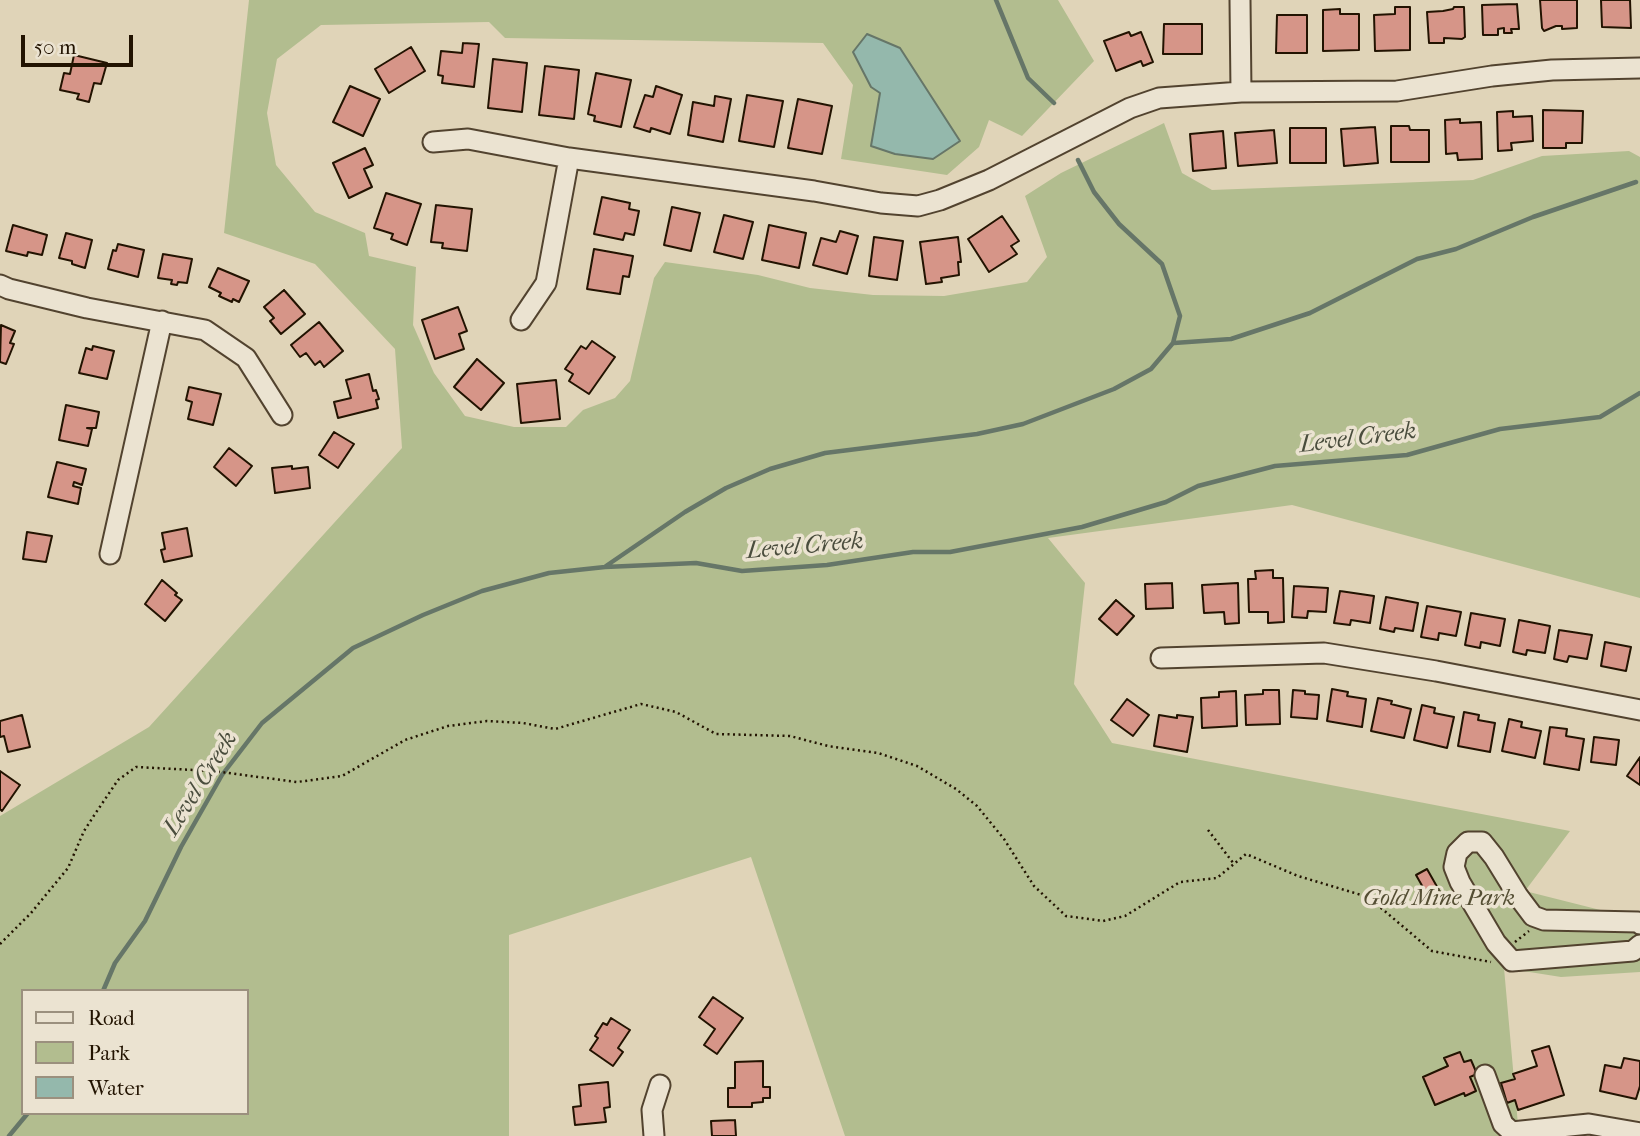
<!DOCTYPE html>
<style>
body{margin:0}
#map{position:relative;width:1640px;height:1136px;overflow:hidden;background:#e0d4b8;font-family:"IM FELL French Canon",serif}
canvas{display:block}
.legend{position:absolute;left:21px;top:989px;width:228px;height:126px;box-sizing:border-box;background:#ebe3d1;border:2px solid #9b907e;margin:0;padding:9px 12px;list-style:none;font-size:21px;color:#221301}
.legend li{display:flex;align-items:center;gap:14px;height:35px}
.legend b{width:35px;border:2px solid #9b907e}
.scale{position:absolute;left:21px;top:35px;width:112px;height:32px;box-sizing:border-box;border:4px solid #221301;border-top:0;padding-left:9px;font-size:21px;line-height:24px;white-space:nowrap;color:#221301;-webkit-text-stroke:5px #ebe3d1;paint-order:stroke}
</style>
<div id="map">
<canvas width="1640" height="1136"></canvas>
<ul class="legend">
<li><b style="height:9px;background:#ebe3d1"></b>Road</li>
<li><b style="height:19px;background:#b2bd8f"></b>Park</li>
<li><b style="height:19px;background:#94b8ac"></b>Water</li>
</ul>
<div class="scale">50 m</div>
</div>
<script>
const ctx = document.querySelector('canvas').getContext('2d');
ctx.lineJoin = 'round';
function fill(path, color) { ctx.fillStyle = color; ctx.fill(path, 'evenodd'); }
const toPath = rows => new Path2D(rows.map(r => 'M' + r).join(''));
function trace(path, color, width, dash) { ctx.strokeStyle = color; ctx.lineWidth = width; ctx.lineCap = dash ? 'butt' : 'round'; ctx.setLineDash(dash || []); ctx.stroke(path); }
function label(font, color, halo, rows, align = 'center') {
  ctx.font = font + ' "IM FELL French Canon",serif'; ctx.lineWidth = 7; ctx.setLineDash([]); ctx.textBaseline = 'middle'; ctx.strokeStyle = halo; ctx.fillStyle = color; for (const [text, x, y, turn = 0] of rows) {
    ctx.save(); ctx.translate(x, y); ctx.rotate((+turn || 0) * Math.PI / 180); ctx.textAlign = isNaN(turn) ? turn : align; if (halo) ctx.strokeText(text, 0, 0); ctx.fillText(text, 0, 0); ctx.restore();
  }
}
fill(toPath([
 [249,0,1058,0,1094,61,1022,136,989,120,979,147,947,175,841,159,853,85,823,43,505,38,489,22,321,25,277,59,267,113,276,165,315,212,365,233,369,256,416,267,413,325,434,373,465,416,514,427,566,427,583,410,615,398,630,381,654,278,665,262,758,275,810,288,873,295,944,296,1027,282,1047,257,1025,196,1061,173,1164,123,1182,173,1212,190,1473,180,1542,156,1629,151,1640,157,1640,598,1292,505,1048,538,1085,583,1074,684,1112,743,1570,831,1525,891,1640,920,1640,972,1561,977,1504,968,1519,1136,845,1136,751,857,509,935,509,1136,0,1136,0,816,149,727,402,448,395,349,315,264,224,233],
 [23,991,247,991,247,1113,23,1113]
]), '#b2bd8f');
const water = toPath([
 [867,34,900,48,960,141,933,159,895,154,871,146,880,93,871,87,853,52,867,34]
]);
fill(water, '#94b8ac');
trace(water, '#667668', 2);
trace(toPath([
 [996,0,1028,78,1054,103],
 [1174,343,1231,339,1310,313,1417,259,1456,249,1533,217,1636,182],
 [606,566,685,512,726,488,770,469,825,453,977,434,1023,424,1114,389,1151,369,1173,343,1180,316,1162,264,1119,224,1094,192,1078,160],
 [103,991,115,963,145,921,181,847,222,775,262,723,353,648,423,615,482,591,549,573,605,567,696,563,742,571,827,565,913,552,950,552,1082,527,1166,502,1198,486,1275,466,1407,455,1500,429,1600,417,1640,393],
 [9,1136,28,1113]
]), '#667668', 4.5);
const building = toPath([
 [1540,0,1577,0,1577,28,1562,29,1562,26,1556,26,1544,31,1542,28,1540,0],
 [1601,0,1630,0,1631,28,1602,27,1601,0],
 [1517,4,1519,29,1511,29,1512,33,1504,33,1504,28,1498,29,1498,35,1483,35,1482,5,1517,4],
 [1395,7,1410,7,1410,50,1375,51,1374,15,1395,14,1395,7],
 [1454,7,1464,7,1465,37,1462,39,1444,38,1444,43,1429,43,1427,12,1443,11,1453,9,1454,7],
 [1340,9,1340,14,1359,14,1359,50,1323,51,1323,10,1340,9],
 [1277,15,1307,15,1307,53,1276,53,1277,15],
 [1164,24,1202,24,1202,54,1163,54,1164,24],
 [1129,32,1131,36,1141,32,1153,62,1143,66,1141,61,1116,71,1104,41,1129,32],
 [463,43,479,44,474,87,442,83,443,76,438,75,441,51,462,53,463,43],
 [411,47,425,71,389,93,375,69,411,47],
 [74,55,107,63,101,84,94,83,89,102,77,99,79,94,60,90,64,73,70,74,74,55],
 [493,59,527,63,522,112,488,108,493,59],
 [545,66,579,70,574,119,539,115,545,66],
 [596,73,631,80,621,127,594,121,595,116,588,114,596,73],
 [350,86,380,99,363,136,333,122,350,86],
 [656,86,682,95,670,134,651,128,650,132,634,127,645,95,653,97,656,86],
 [747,95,783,101,774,147,739,141,747,95],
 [715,96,731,99,723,142,688,135,693,102,714,106,715,96],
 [798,99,832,106,822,154,788,148,798,99],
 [1543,110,1583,111,1582,143,1566,143,1566,148,1543,148,1543,110],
 [1513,111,1513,117,1532,116,1533,141,1511,143,1512,150,1498,151,1497,112,1513,111],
 [1460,119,1460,123,1481,122,1482,159,1458,160,1457,153,1446,154,1445,120,1460,119],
 [1391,126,1409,126,1410,130,1429,130,1429,162,1391,162,1391,126],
 [1375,127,1378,163,1344,166,1341,129,1375,127],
 [1290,128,1326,128,1326,163,1290,163,1290,128],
 [1274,130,1277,163,1238,166,1235,133,1274,130],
 [1223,131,1226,168,1193,171,1190,134,1223,131],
 [365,148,373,165,364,169,372,187,349,198,333,163,365,148],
 [386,193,421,204,407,245,391,239,393,234,374,228,386,193],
 [602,197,630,203,629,209,639,211,634,235,625,233,623,240,594,234,602,197],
 [436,205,472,209,467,251,442,248,443,243,431,242,436,205],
 [672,207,700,213,691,251,664,245,672,207],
 [724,215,753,222,743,259,714,252,724,215],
 [1002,216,1019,241,1011,246,1017,254,989,272,968,239,1002,216],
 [13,225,47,235,42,255,28,252,27,256,6,251,13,225],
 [769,225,806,233,799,268,762,260,769,225],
 [840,231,858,236,847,274,813,265,821,238,836,242,840,231],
 [66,233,92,240,85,268,72,264,72,261,59,258,66,233],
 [874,237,903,241,897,280,869,276,874,237],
 [958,237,961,262,958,262,959,275,941,278,942,282,926,284,920,242,958,237],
 [118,244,144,250,138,277,108,269,113,250,116,251,118,244],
 [594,249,633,256,629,277,623,276,620,294,587,289,594,249],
 [163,254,192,259,187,283,178,282,177,285,171,284,172,280,158,278,163,254],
 [218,268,249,281,239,302,233,299,232,302,219,296,221,293,209,287,218,268],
 [284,290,305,314,281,334,270,321,274,318,264,307,284,290],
 [458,307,467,331,459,334,464,349,435,359,422,320,458,307],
 [319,322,343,351,324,367,320,361,315,365,306,353,300,357,291,345,319,322],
 [1,325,15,331,10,343,14,344,6,364,0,362,1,325],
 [592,341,615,357,589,394,569,381,573,374,565,369,581,346,586,349,592,341],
 [93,346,114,351,107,379,79,373,86,348,92,350,93,346],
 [477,359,504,383,481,410,454,387,477,359],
 [369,374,373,391,376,390,379,399,376,400,378,408,338,418,334,402,351,398,346,380,369,374],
 [556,380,560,419,521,423,517,384,556,380],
 [189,387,221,394,213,425,188,419,192,402,186,400,189,387],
 [66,405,99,412,96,428,87,428,92,429,88,446,59,440,66,405],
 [334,432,354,444,338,468,319,455,334,432],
 [229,448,252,466,236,486,214,467,229,448],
 [57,462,86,469,82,485,74,482,73,486,81,488,78,504,48,497,57,462],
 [292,466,292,469,308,467,310,488,275,493,272,468,292,466],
 [187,528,192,556,164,562,161,550,165,549,162,533,187,528],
 [27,532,52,536,46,562,23,559,27,532],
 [1273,570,1273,578,1283,578,1284,622,1268,623,1268,612,1249,612,1248,579,1256,579,1255,571,1273,570],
 [162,580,177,593,175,595,182,600,165,621,145,604,162,580],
 [1172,583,1173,608,1146,609,1145,584,1172,583],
 [1238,583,1239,623,1225,624,1224,612,1204,613,1202,585,1238,583],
 [1294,586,1328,588,1326,612,1308,611,1307,618,1292,617,1294,586],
 [1340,591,1374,596,1370,623,1351,620,1350,625,1334,623,1340,591],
 [1386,597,1418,603,1413,631,1395,628,1394,632,1380,629,1386,597],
 [1116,600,1134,616,1117,635,1099,619,1116,600],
 [1427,606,1461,612,1456,636,1439,633,1438,640,1421,637,1427,606],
 [1471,613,1505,619,1500,646,1481,642,1480,648,1465,645,1471,613],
 [1519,620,1550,626,1545,653,1527,650,1526,655,1513,652,1519,620],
 [1559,630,1592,635,1587,659,1569,656,1567,662,1554,659,1559,630],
 [1605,642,1631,647,1626,671,1601,666,1605,642],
 [1332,689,1348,692,1347,696,1366,699,1362,727,1327,721,1332,689],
 [1263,690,1279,690,1280,724,1246,725,1245,695,1263,694,1263,690],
 [1293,690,1305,691,1305,694,1319,695,1317,719,1291,717,1293,690],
 [1236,691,1237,726,1202,728,1201,698,1219,697,1219,692,1236,691],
 [1378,698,1392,701,1391,704,1411,709,1404,738,1371,731,1378,698],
 [1127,699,1149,715,1133,736,1111,720,1127,699],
 [1422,705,1435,708,1434,713,1454,717,1447,748,1414,740,1422,705],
 [1464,712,1479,715,1478,720,1495,723,1490,752,1458,746,1464,712],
 [22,715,30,747,8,752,4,736,0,737,0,721,22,715],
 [1159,715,1177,718,1177,715,1193,717,1187,752,1154,746,1159,715],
 [1509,719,1522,722,1521,727,1541,731,1535,758,1502,751,1509,719],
 [1550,727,1567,729,1566,736,1584,739,1579,770,1544,764,1550,727],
 [1594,737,1619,740,1616,765,1591,762,1594,737],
 [1640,757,1640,785,1627,776,1640,757],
 [0,771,20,785,2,811,0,809,0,771],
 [1427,869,1444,899,1433,905,1416,875,1427,869],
 [713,997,743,1018,717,1054,704,1045,715,1029,699,1017,713,997],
 [611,1018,630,1030,618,1048,623,1052,613,1066,590,1050,598,1038,595,1036,603,1023,607,1025,611,1018],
 [1549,1046,1564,1095,1518,1110,1515,1100,1507,1103,1501,1083,1515,1079,1513,1074,1537,1066,1532,1051,1549,1046],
 [1460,1052,1464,1062,1471,1060,1477,1074,1470,1077,1476,1091,1465,1096,1464,1093,1435,1105,1423,1077,1448,1066,1444,1058,1460,1052],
 [1624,1058,1640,1061,1640,1086,1636,1099,1600,1091,1605,1065,1621,1068,1624,1058],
 [763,1061,763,1087,770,1087,770,1098,763,1098,763,1102,752,1103,752,1107,728,1107,728,1088,735,1088,735,1062,763,1061],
 [608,1082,610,1107,604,1108,606,1122,575,1125,573,1107,581,1106,579,1085,608,1082],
 [735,1120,736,1136,712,1136,711,1121,735,1120]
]);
fill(building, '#d69588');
trace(building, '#221301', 2);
const minor = toPath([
 [1240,0,1241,92],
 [433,142,468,139,569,158,814,191,881,203,918,206,940,200,989,180,1130,108,1159,98,1241,92,1397,91,1492,76,1552,70,1640,68],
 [0,285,9,289,87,308,205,330,246,358,282,415],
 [521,320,546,283,569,158],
 [110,554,162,321],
 [1161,658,1324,653,1436,671,1640,710],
 [1640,924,1638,922,1544,920,1533,916,1518,896,1494,857,1482,842,1468,842,1457,853,1454,867,1460,882,1496,943,1512,961,1633,951,1640,945],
 [1485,1075,1503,1124,1512,1132,1589,1124,1640,1133],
 [654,1136,652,1110,660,1085]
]);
trace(minor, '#52432f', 23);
trace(toPath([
 [1208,830,1234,864],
 [1515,942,1529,931],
 [0,944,31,913,68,868,84,831,95,814,118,780,136,767,213,771,297,782,342,776,405,740,448,726,487,721,523,723,555,729,641,704,676,712,716,734,790,736,828,746,878,753,917,766,956,789,977,806,1004,839,1034,886,1066,916,1103,921,1125,916,1180,882,1217,878,1246,854,1298,876,1368,897,1432,951,1491,962]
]), '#221301', 2.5, [2, 3.5]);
trace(minor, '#ebe3d1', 19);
label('italic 23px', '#544e33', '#ebe3d1', [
 ["Gold Mine Park",1439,899]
]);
label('italic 24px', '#4a4d3d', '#ebe3d1', [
 ["Level Creek",1358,439,-7],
 ["Level Creek",805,547,-5],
 ["Level Creek",201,784,-58]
]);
</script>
